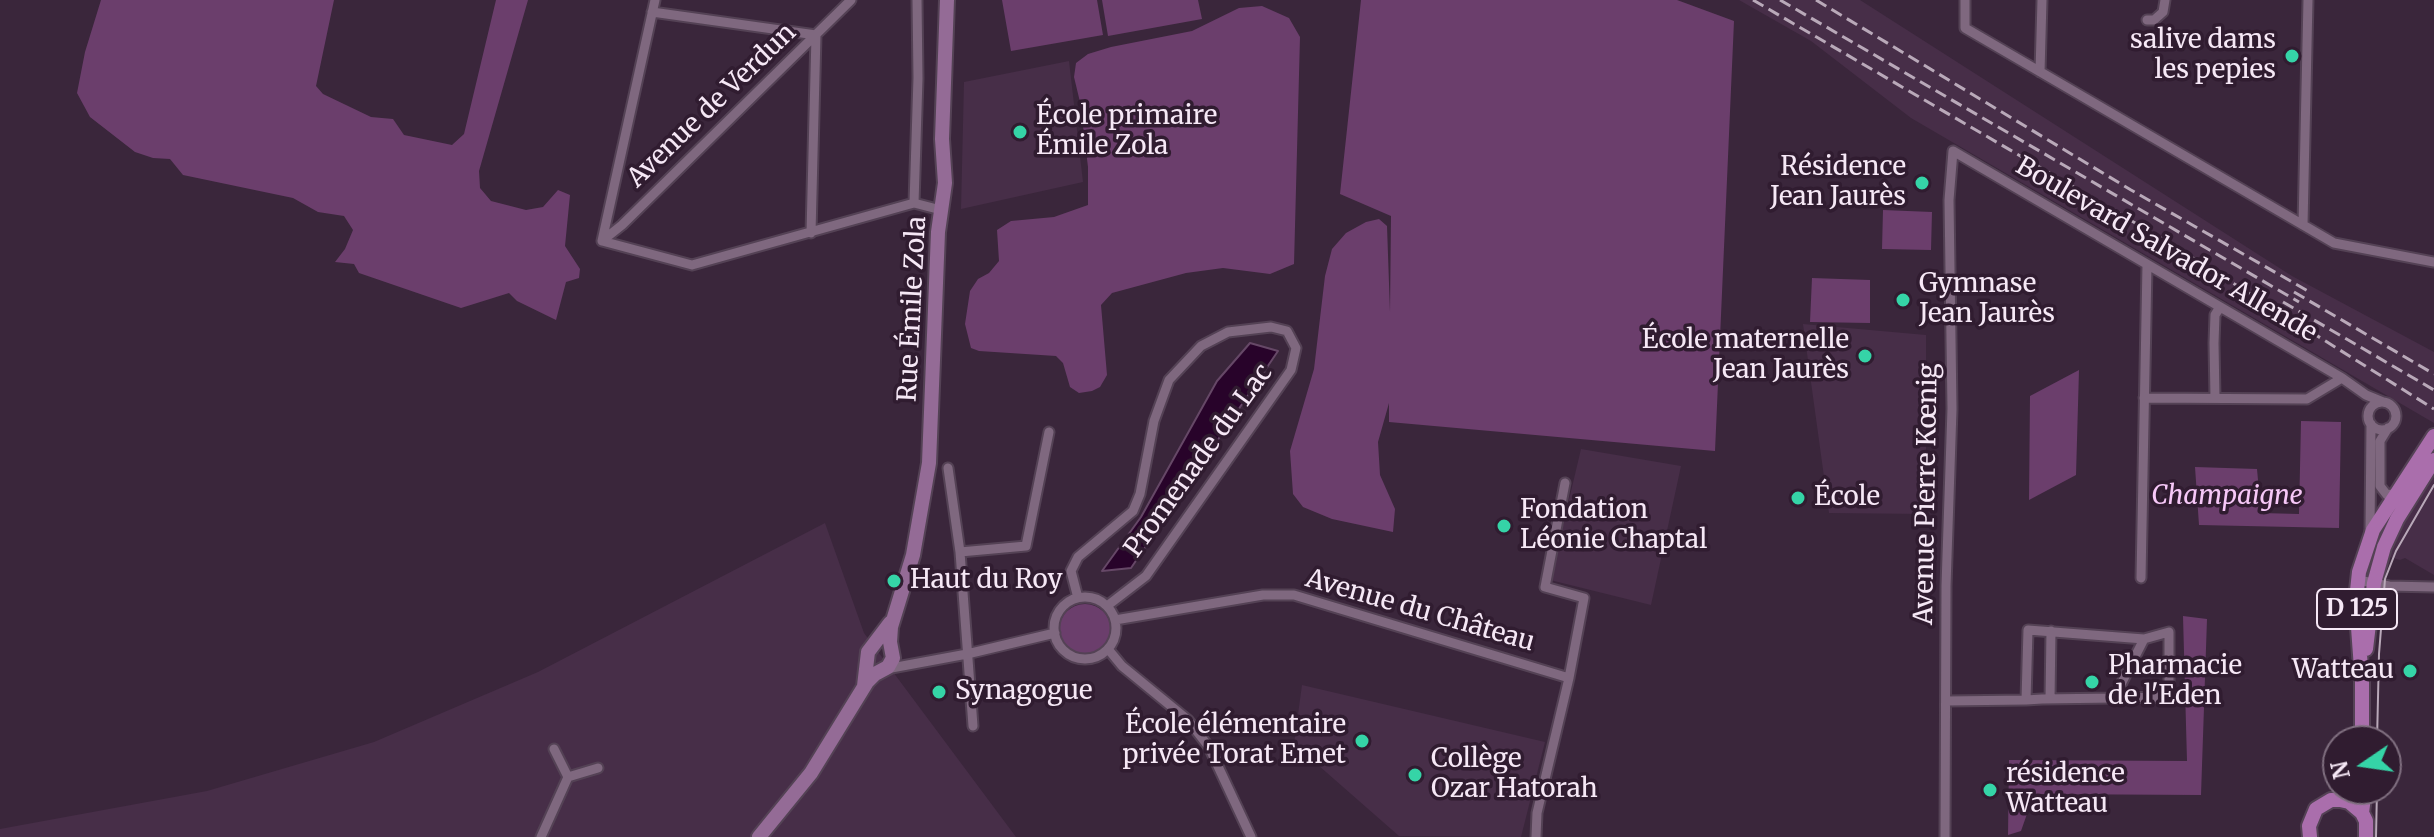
<!DOCTYPE html>
<meta charset="utf-8">
<style>
body{margin:0}
#map{position:relative;width:2434px;height:837px;overflow:hidden;background:#3a263b;font-family:Merriweather,serif}
canvas{display:block}
.north{position:absolute;left:2322px;top:725px;width:80px;height:80px;box-sizing:border-box;background:#301c30;border:2px solid #7f6e7f;border-radius:50%;rotate:257deg;font-size:22px;font-weight:700;line-height:32px;text-align:center;color:#f6e8f6}
.north::after{content:'';display:block;margin:auto;width:28px;height:36px;background:#35d4a7;clip-path:polygon(50% 0,100% 100%,50% 72%,0 100%)}
</style>
<div id="map">
<canvas width="2434" height="837"></canvas>
<div class="north">N</div>
</div>
<script>
const ctx = document.querySelector('canvas').getContext('2d');
ctx.lineJoin = 'round';
function fill(path, color) { ctx.fillStyle = color; ctx.fill(path, 'evenodd'); }
const toPath = rows => new Path2D(rows.map(r => 'M' + r).join(''));
function trace(path, color, width, dash) { ctx.strokeStyle = color; ctx.lineWidth = width; ctx.lineCap = dash ? 'butt' : 'round'; ctx.setLineDash(dash || []); ctx.stroke(path); }
function label(font, color, halo, rows, align = 'center') {
  ctx.font = font + ' Merriweather,serif'; ctx.lineWidth = 7; ctx.setLineDash([]); ctx.textBaseline = 'middle'; ctx.strokeStyle = halo; ctx.fillStyle = color; for (const [text, x, y, turn = 0] of rows) {
    ctx.save(); ctx.translate(x, y); ctx.rotate((+turn || 0) * Math.PI / 180); ctx.textAlign = isNaN(turn) ? turn : align; if (halo) ctx.strokeText(text, 0, 0); ctx.fillText(text, 0, 0); ctx.restore();
  }
}
fill(toPath([
 [1739,0,1860,0,2292,276,2434,352,2434,423,1911,118,1811,41],
 [1069,61,1083,182,961,209,964,82],
 [1803,324,1926,335,1926,514,1829,513],
 [1581,449,1681,466,1651,605,1550,580],
 [2434,465,2434,575,2405,558,2400,560,2390,557,2387,551],
 [825,523,864,633,1016,837,0,837,0,829,207,791,374,742,538,672],
 [1302,685,1545,742,1521,837,1399,836,1294,744]
]), '#472e48');
fill(toPath([
 [101,0,334,0,316,86,323,94,371,117,393,119,404,135,452,145,464,134,496,0,528,0,479,171,480,188,491,201,526,210,543,207,558,190,570,195,565,246,580,269,579,278,566,282,556,320,517,301,509,293,461,308,359,273,354,264,335,262,345,249,353,230,344,216,318,212,293,198,183,175,170,159,153,158,135,152,90,117,77,93,85,52],
 [1002,0,1097,0,1103,35,1011,51],
 [1102,0,1198,0,1202,19,1108,36],
 [1361,0,1677,0,1734,21,1715,451,1389,422,1389,403,1378,442,1380,475,1395,509,1393,532,1332,519,1303,507,1293,494,1290,451,1314,369,1325,276,1332,249,1346,233,1366,222,1379,219,1387,226,1390,312,1391,216,1340,194],
 [1262,6,1289,18,1300,37,1294,264,1270,274,1223,268,1186,273,1112,293,1101,305,1107,375,1100,387,1092,391,1079,393,1070,387,1063,363,1056,356,979,351,971,348,965,324,970,291,978,279,989,273,999,261,997,230,1011,221,1054,217,1088,205,1088,167,1080,102,1074,77,1076,63,1088,54,1111,47,1192,31,1239,8],
 [1883,210,1932,212,1931,250,1882,249],
 [1812,278,1870,280,1870,323,1810,322],
 [2079,370,2076,475,2029,500,2030,396],
 [2301,421,2341,422,2339,528,2199,525,2195,467,2257,469,2261,513,2299,514],
 '1059 630a26 26 0 1 1 52 0a26 26 0 1 1-52 0Z',
 [2183,616,2207,619,2201,795,2034,794,2021,831,2008,835,2009,760,2187,761]
]), '#6b3e6c');
const water = toPath([
 [1250,343,1278,351,1131,568,1102,571,1141,517,1217,381,1250,343]
]);
fill(water, '#28032a');
trace(water, '#664867', 2);
const street = toPath([
 [1965,0,1965,28,2334,243,2434,262],
 [652,12,816,35,811,233],
 [2147,20,2154,20,2163,12,2165,0],
 [2040,72,2042,0],
 [914,203,918,78,917,0],
 [2303,225,2308,0],
 [602,241,692,265,914,203,941,210],
 [602,241,622,225,851,0],
 [602,241,655,0],
 [2144,398,2307,399,2342,378],
 [2215,398,2214,343,2215,315,2220,307],
 '2368 416a14 14 0 1 1 28 0a14 14 0 1 1-28 0Z',
 [2388,428,2380,441,2380,486,2387,495,2398,493],
 [948,468,960,552,973,726],
 [2370,532,2371,424],
 [960,552,1026,546,1049,432],
 [2141,578,2147,265],
 [2358,580,2389,586,2434,587],
 '1054 628a31 31 0 1 1 62 0a31 31 0 1 1-62 0Z',
 [1078,598,1071,571,1078,557,1133,511,1140,494,1154,421,1169,380,1201,346,1228,332,1271,327,1287,331,1296,348,1291,370,1146,576,1107,606],
 [1115,620,1263,595,1294,595,1569,678],
 [1108,649,1122,666,1188,720,1209,747,1251,837],
 [886,669,967,654,1055,633],
 [2114,698,2144,639],
 [2050,699,2051,631],
 [1946,701,2026,700,2042,699,2114,698,2169,697,2169,632,2144,639,2028,630,2026,700],
 [568,777,598,768],
 [541,837,568,777,554,749],
 [1536,837,1537,813,1569,678,1584,598,1545,587,1565,483],
 [1945,837,1946,586,1952,409,1949,200,1953,151,2342,378,2366,395,2383,402]
]);
const secondary = toPath([
 [864,686,868,652,890,623],
 [759,837,811,773,867,682,875,674,888,667,893,658,890,642,891,627,913,555,929,463,938,232,945,183,942,139,947,0]
]);
const primary = toPath([
 [2366,649,2374,583,2384,547,2397,519,2434,460],
 [2362,741,2362,682,2356,600,2359,572,2373,530,2434,436],
 [2362,813,2365,789],
 [2310,837,2309,826,2316,809,2331,800,2340,800,2349,802,2362,813,2366,821,2366,837]
]);
trace(street, '#544255', 13);
trace(secondary, '#544255', 18);
trace(primary, '#544255', 18);
trace(street, '#7f687f', 9);
trace(secondary, '#946b96', 14);
trace(primary, '#aa6eac', 14);
trace(toPath([
 [2377,741,2379,654,2385,579,2396,551,2434,485],
 [2376,837,2377,789]
]), '#b9a9b9', 2);
trace(toPath([
 [1753,0,2161,238,2434,409],
 [1780,0,2299,302],
 [1816,0,2131,190,2308,291],
 [2294,292,2434,374],
 [2283,302,2434,390]
]), '#b9a9b9', 3, [12, 6]);
for (const [x, y, r, color] of [
 [2292,56,8,"#35d4a7"],
 [1020,132,8,"#35d4a7"],
 [1922,183,8,"#35d4a7"],
 [1903,300,8,"#35d4a7"],
 [1865,356,8,"#35d4a7"],
 [1798,498,8,"#35d4a7"],
 [1504,526,8,"#35d4a7"],
 [894,581,8,"#35d4a7"],
 [2410,671,8,"#35d4a7"],
 [2092,682,8,"#35d4a7"],
 [939,692,8,"#35d4a7"],
 [1362,741,8,"#35d4a7"],
 [1415,775,8,"#35d4a7"],
 [1990,790,8,"#35d4a7"]
]) { const dot = new Path2D(); dot.arc(x, y, r, 0, 2 * Math.PI); ctx.fillStyle = color; ctx.fill(dot); trace(dot, '#301c30', 3); }
for (const [x, y, w] of [
 [2357,609,80]
]) { const box = new Path2D(); box.roundRect(x - w / 2, y - 20, w, 40, 6); ctx.fillStyle = '#301c30'; ctx.fill(box); trace(box, '#f6e8f6', 2); }
label('bold 24px', '#f6e8f6', null, [
 ["D 125",2357,609]
]);
label('26px', '#f6e8f6', '#301c30', [
 ["salive dams",2276,41,"right"],
 ["les pepies",2276,71,"right"],
 ["École primaire",1036,117],
 ["Émile Zola",1036,147],
 ["Résidence",1906,168,"right"],
 ["Jean Jaurès",1906,198,"right"],
 ["Gymnase",1919,285],
 ["Jean Jaurès",1919,315],
 ["École maternelle",1849,341,"right"],
 ["Jean Jaurès",1849,371,"right"],
 ["École",1814,498],
 ["Fondation",1520,511],
 ["Léonie Chaptal",1520,541],
 ["Haut du Roy",910,581],
 ["Pharmacie",2108,667],
 ["de l'Eden",2108,697],
 ["Watteau",2394,671,"right"],
 ["Synagogue",955,692],
 ["École élémentaire",1346,726,"right"],
 ["privée Torat Emet",1346,756,"right"],
 ["Collège",1431,760],
 ["Ozar Hatorah",1431,790],
 ["résidence",2006,775],
 ["Watteau",2006,805]
], 'left');
label('26px', '#f6e8f6', '#301c30', [
 ["Avenue de Verdun",712,106,-44],
 ["Boulevard Salvador Allende",2166,250,30],
 ["Rue Émile Zola",913,309,-87],
 ["Promenade du Lac",1199,461,-54],
 ["Avenue Pierre Kœnig",1927,494,-89],
 ["Avenue du Château",1420,611,16]
]);
label('italic 26px', '#f7c8f8', '#301c30', [
 ["Champaigne",2227,497]
]);
</script>
